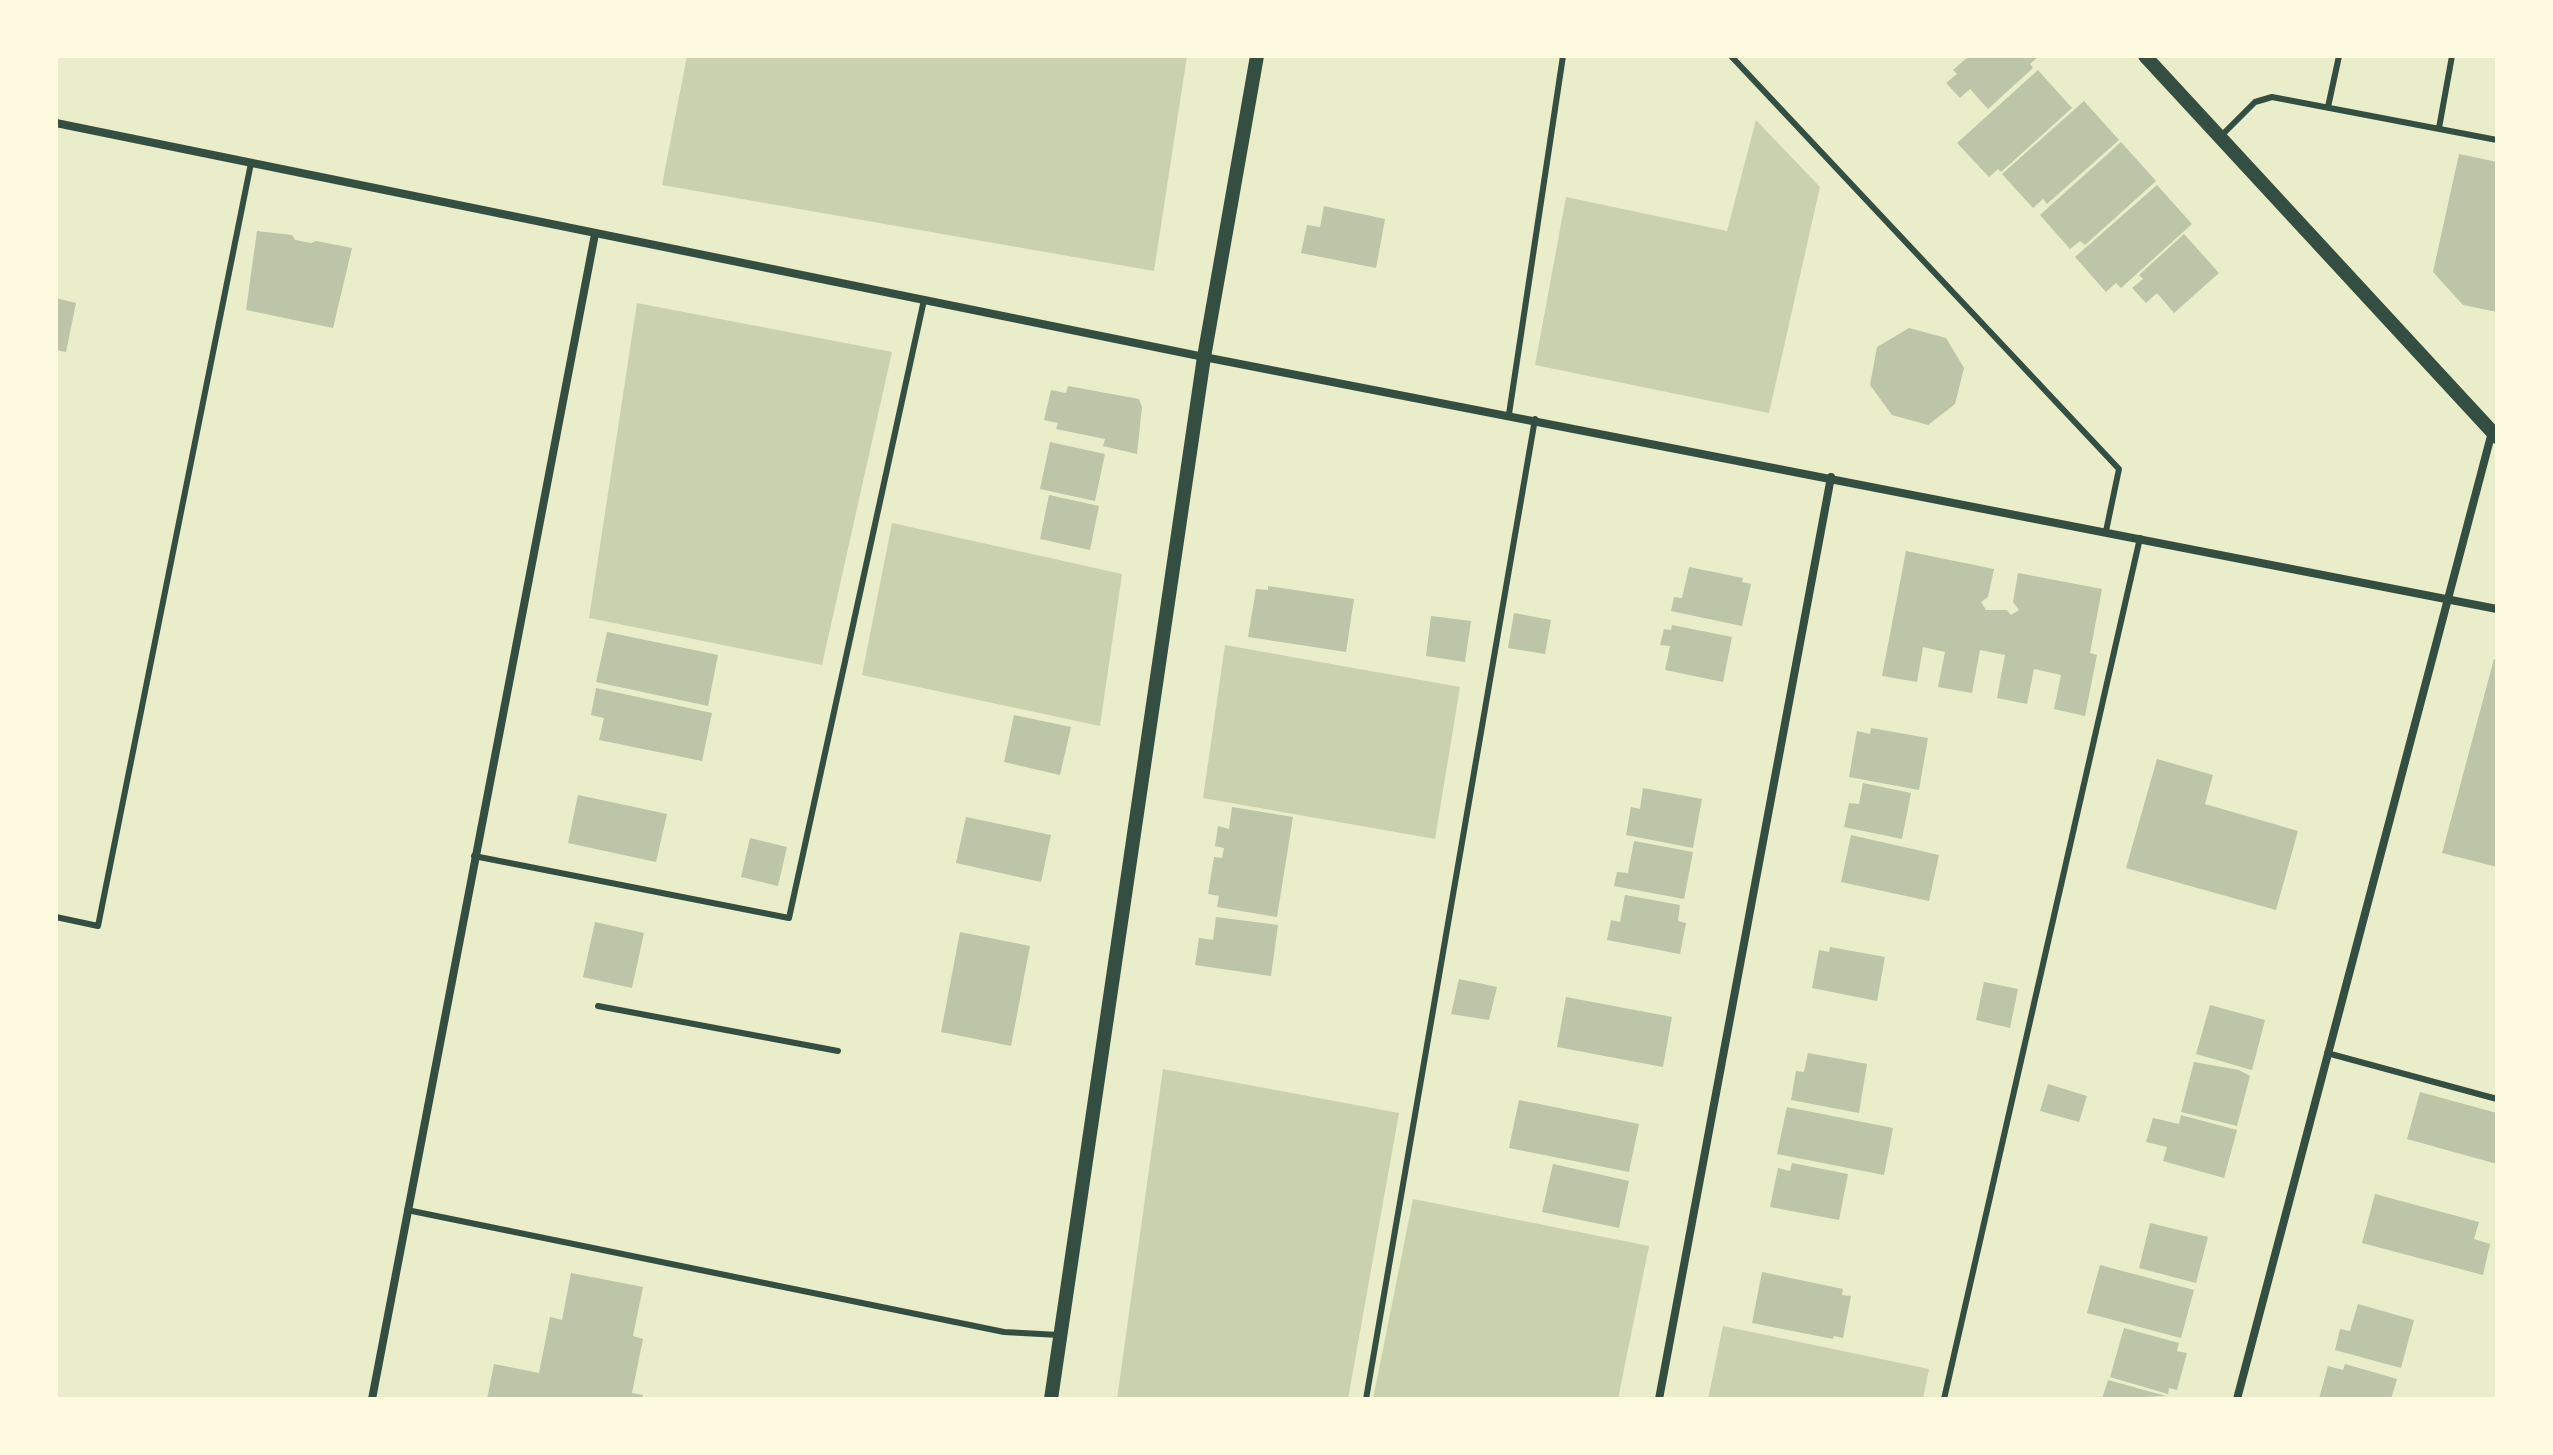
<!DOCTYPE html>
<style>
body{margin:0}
#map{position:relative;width:2553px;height:1455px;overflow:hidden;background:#e9edc9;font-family:"IBM Plex Serif",serif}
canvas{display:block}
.frame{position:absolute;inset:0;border:58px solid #fefae0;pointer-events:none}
</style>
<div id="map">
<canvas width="2553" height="1455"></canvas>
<div class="frame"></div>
</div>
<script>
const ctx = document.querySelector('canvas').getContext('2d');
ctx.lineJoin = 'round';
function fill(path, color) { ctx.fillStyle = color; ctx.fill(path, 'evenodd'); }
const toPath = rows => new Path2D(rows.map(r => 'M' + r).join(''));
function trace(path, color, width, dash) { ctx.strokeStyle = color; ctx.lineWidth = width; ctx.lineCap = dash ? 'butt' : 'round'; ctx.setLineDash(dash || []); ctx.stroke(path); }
fill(toPath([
 [687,56,1187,56,1154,271,662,185],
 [1756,120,1820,187,1769,413,1535,365,1566,197,1727,231],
 [637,303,892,352,822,665,589,618],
 [892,523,1122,574,1100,726,862,675],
 [1225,645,1460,687,1435,839,1203,798],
 [1163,1069,1399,1113,1348,1399,1117,1399],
 [1413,1199,1649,1246,1618,1399,1373,1399],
 [1723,1326,1929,1369,1923,1399,1708,1399]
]), '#cad2ad');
fill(toPath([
 [1969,56,2039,56,2030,64,2033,68,1988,109,1970,89,1960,98,1946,83,1957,74,1953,70],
 [2038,70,2072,108,2001,172,1998,169,1989,177,1957,143],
 [2084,101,2119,140,2047,204,2043,199,2033,208,2002,174],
 [2121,142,2156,181,2085,245,2080,241,2070,249,2040,215],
 [2459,154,2497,162,2497,312,2463,305,2433,272],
 [2157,185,2192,224,2121,288,2116,283,2106,292,2075,257],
 [1324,206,1385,219,1376,268,1301,253,1307,225,1320,227],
 [257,231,292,235,295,240,311,243,316,241,352,248,333,328,246,310],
 [2184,234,2219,273,2174,313,2157,293,2146,303,2132,288,2143,279,2139,275],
 [56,298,76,303,66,352,56,350],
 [1909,328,1946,338,1964,368,1955,404,1928,425,1892,415,1870,385,1877,347],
 [1068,386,1139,399,1142,407,1137,454,1103,446,1105,439,1056,429,1058,423,1044,420,1051,390,1066,393],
 [1050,442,1105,454,1095,501,1040,489],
 [1049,495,1099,506,1090,550,1040,539],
 [1906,551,1994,569,1988,597,1981,602,1986,610,2007,610,2011,615,2019,610,2013,602,2018,573,2102,589,2090,653,2097,655,2085,716,2054,709,2061,675,2034,669,2027,704,1997,698,2005,655,1980,650,1972,693,1938,687,1945,652,1923,647,1917,682,1882,676],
 [1689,567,1743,578,1742,582,1751,584,1742,626,1671,611,1674,597,1682,598],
 [1268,586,1354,599,1346,652,1248,637,1256,589,1268,590],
 [1514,613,1551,620,1545,654,1508,648],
 [1431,616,1471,621,1465,662,1426,656],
 [1672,625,1732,637,1723,682,1665,670,1670,646,1660,645,1664,629,1671,630],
 [607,632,718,655,708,706,596,682],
 [2494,659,2497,660,2497,867,2442,853],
 [596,688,712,713,702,761,599,740,604,718,591,715],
 [1014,715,1071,727,1060,775,1004,762],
 [1871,728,1928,738,1919,790,1849,777,1857,731,1870,734],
 [2157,759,2213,775,2205,804,2298,831,2276,910,2126,868],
 [1863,783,1911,793,1902,839,1844,827,1849,803,1859,804],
 [1643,788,1702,799,1693,848,1626,835,1631,807,1640,809],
 [578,795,667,814,656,862,568,843],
 [1232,807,1293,817,1277,917,1217,907,1219,896,1208,894,1214,857,1222,858,1224,848,1215,846,1218,826,1229,829],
 [966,817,1051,835,1041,882,956,863],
 [1851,835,1939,855,1929,901,1841,882],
 [750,838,787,847,778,886,741,877],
 [1634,841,1693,852,1684,899,1614,886,1617,872,1628,873],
 [1625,895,1680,905,1678,921,1686,923,1680,954,1607,940,1611,920,1620,922],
 [1216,917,1278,925,1271,976,1195,965,1199,938,1213,940],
 [595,922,644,933,632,988,583,977],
 [960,932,1030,946,1011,1046,941,1032],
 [1830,947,1885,957,1877,1001,1812,988,1819,950,1829,952],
 [1459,979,1497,987,1489,1020,1451,1014],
 [1984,982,2018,989,2010,1028,1976,1020],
 [1566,997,1672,1017,1663,1067,1557,1047],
 [2210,1005,2265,1020,2252,1070,2196,1054],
 [1808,1053,1867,1064,1859,1113,1791,1100,1796,1071,1804,1072],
 [2194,1062,2239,1070,2250,1076,2237,1126,2181,1112],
 [2048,1084,2087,1096,2079,1122,2040,1111],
 [2420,1092,2497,1113,2497,1164,2407,1139],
 [1519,1100,1639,1124,1629,1172,1509,1148],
 [1787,1107,1893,1128,1884,1175,1777,1154],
 [2181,1115,2237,1130,2224,1178,2163,1161,2167,1147,2146,1142,2153,1118,2179,1124],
 [1792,1163,1848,1174,1839,1220,1770,1207,1778,1168,1790,1171],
 [1553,1164,1629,1181,1619,1228,1542,1212],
 [2375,1194,2479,1222,2474,1239,2490,1244,2483,1275,2362,1243],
 [2150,1223,2208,1237,2196,1283,2139,1268],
 [2100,1265,2194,1290,2181,1338,2087,1313],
 [1762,1272,1843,1289,1842,1295,1851,1296,1843,1338,1834,1336,1833,1339,1752,1323],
 [571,1273,643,1287,633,1336,643,1339,632,1393,643,1395,642,1399,487,1399,494,1364,539,1373,550,1317,562,1320],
 [2358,1304,2414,1320,2401,1368,2335,1350,2340,1329,2350,1331],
 [2124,1328,2179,1343,2177,1351,2187,1353,2177,1390,2169,1388,2168,1394,2110,1377],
 [2345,1364,2397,1379,2391,1399,2319,1399,2328,1366,2343,1370],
 [2108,1380,2166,1396,2102,1399]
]), '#bcc5a7');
trace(toPath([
 [1731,56,2119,469,2106,531],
 [2328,107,2339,56],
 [2439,128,2452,56],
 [2220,137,2255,102,2272,97,2497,140],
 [1509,414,1563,56],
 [474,856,789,918,924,300],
 [56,917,98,926,251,163],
 [598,1006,838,1051],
 [2327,1053,2497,1099],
 [407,1210,1004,1332,1059,1335],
 [1366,1399,1535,419],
 [1944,1399,2140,538]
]), '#344e41', 6);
trace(toPath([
 [56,123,1204,357,2497,609],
 [372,1399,595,234],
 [1659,1399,1831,477],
 [2237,1399,2492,432]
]), '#344e41', 8);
trace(toPath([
 [2145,56,2497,437],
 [1051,1399,1204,357,1257,56]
]), '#344e41', 14);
</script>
